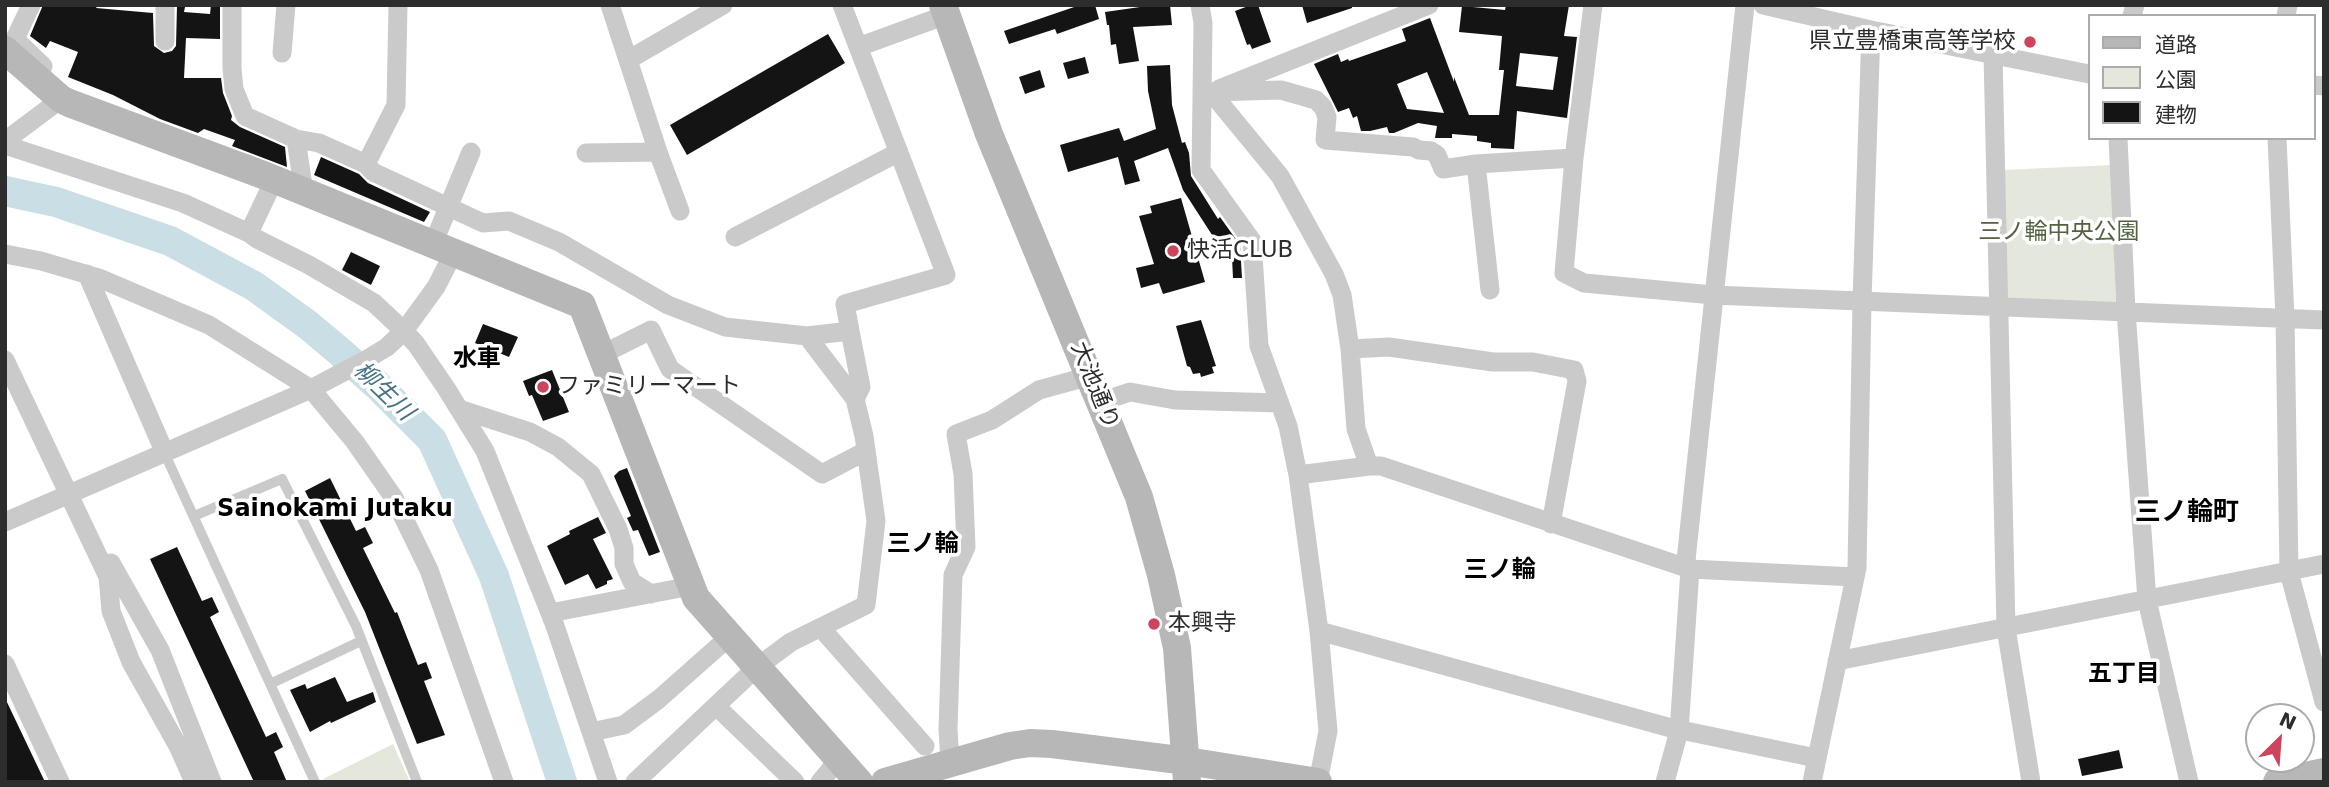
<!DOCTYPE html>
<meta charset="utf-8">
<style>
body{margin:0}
#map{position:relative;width:2329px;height:787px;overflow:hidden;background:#fff;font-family:"DejaVu Sans","Noto Sans JP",sans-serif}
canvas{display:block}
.frame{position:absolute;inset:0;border:7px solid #2d2d2d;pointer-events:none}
.legend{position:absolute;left:2088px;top:14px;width:228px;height:126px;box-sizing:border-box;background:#fff;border:2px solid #ababab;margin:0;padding:9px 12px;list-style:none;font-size:21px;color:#2d2d2d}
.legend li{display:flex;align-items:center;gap:14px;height:35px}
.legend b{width:35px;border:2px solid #ababab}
.north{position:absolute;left:2245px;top:703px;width:70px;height:70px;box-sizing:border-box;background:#fff;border:2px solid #ababab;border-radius:50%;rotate:25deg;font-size:19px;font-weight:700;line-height:28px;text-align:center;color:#2d2d2d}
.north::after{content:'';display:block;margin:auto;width:24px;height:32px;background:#ce445c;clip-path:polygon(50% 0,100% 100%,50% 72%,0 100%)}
</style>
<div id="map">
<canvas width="2329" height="787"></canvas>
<div class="frame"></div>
<ul class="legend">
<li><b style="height:9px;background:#b7b7b7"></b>道路</li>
<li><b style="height:19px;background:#e4e8dc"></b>公園</li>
<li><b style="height:19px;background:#141414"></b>建物</li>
</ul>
<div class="north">N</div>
</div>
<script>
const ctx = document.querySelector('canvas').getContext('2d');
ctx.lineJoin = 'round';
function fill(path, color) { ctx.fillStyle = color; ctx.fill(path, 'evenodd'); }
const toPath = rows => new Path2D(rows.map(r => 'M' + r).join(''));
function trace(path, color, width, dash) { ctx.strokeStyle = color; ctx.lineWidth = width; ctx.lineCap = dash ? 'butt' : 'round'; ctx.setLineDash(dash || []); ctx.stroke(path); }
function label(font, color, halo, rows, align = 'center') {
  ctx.font = font + ' "DejaVu Sans","Noto Sans JP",sans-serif'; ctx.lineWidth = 7; ctx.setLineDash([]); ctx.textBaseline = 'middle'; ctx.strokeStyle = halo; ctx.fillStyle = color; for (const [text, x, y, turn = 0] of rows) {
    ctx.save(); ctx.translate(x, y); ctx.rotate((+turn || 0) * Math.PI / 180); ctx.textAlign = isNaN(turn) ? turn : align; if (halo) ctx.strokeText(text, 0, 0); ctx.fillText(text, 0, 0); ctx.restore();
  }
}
fill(toPath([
 [2111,165,2116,303,2010,301,2002,297,2002,170],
 [393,744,410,782,324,782,323,779]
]), '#e4e8dc');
trace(toPath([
 [5,191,56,202,170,241,254,286,308,325,339,351,377,385,432,440,494,576,562,782]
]), '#cadee6', 30);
fill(toPath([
 [43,5,98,5,96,8,153,13,154,46,164,53,172,51,176,46,177,6,185,7,184,12,210,14,211,5,220,5,220,39,186,38,184,78,221,78,223,93,232,116,231,120,240,127,285,147,287,167,232,146,235,140,204,129,198,133,160,119,113,95,68,77,78,52,50,41,46,48,30,36],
 [1080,5,1095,5,1099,19,1057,34,1055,29,1009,44,1004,31],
 [1139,5,1170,5,1172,25,1133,27,1139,61,1119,64,1116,44,1111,45,1109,25,1107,25,1105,12,1140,7],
 [1251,5,1258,5,1271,42,1252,49,1250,44,1247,45,1235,11],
 [1302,5,1352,5,1352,8,1307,23],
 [1506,5,1569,5,1564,36,1577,37,1567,118,1517,111,1514,149,1491,148,1491,143,1477,141,1477,136,1452,134,1452,138,1435,138,1437,126,1418,123,1394,133,1389,133,1387,127,1370,131,1361,131,1357,116,1353,118,1349,108,1338,112,1314,64,1338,54,1341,62,1348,59,1349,61,1406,41,1402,29,1430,18,1454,82,1454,77,1469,115,1499,115,1504,70,1499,70,1502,36,1459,32,1462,6,1505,10],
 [1520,53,1558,57,1553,90,1516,86],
 [1427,72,1444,113,1407,109,1397,84],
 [828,34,845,63,687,155,670,125],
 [1085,57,1089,73,1068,79,1063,63],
 [1170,65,1172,105,1182,143,1185,142,1189,153,1191,176,1218,219,1220,217,1240,245,1242,278,1233,278,1232,258,1218,236,1214,238,1183,190,1168,148,1134,161,1140,181,1125,185,1118,157,1068,172,1060,145,1119,128,1124,141,1156,129,1148,91,1147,66],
 [1040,70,1045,87,1025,94,1019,77],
 [321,157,359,174,368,183,430,212,424,222,314,175],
 [1181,198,1205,282,1163,294,1159,283,1141,288,1136,268,1154,264,1139,216,1152,213,1150,206],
 [351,252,380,266,371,285,342,270],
 [1201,320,1216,366,1212,367,1214,373,1201,377,1200,373,1193,374,1190,367,1187,366,1176,326],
 [483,324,518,337,509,357,475,343],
 [552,370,569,412,543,421,532,395,529,396,523,381],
 [627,468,660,552,649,556,638,530,633,531,627,518,631,516,614,476,619,471],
 [330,478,356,531,365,527,373,543,363,548,395,613,397,612,418,665,426,662,432,678,424,681,445,735,417,744,365,612,305,491],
 [598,517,606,533,593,539,613,579,607,581,607,584,596,589,588,574,565,585,547,546,570,534,569,531],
 [177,547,202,601,212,597,219,612,210,617,266,737,276,732,283,747,274,752,287,782,254,782,208,683,150,559],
 [335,677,347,702,373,692,376,702,331,723,330,721,310,732,290,690,305,684,307,689],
 [5,698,45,782,5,782],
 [2119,750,2123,768,2082,776,2078,759]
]), '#141414');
trace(toPath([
 [164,452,315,782],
 [194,516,282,479,356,626,417,782],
 [270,684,361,641]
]), '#cacaca', 10);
trace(toPath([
 [31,5,15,39,43,66,39,76],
 [232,5,232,68,234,89,245,116,296,139,319,143,366,164,396,105,398,5],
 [610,5,658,152,680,211],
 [1200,5,1203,23,1201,170,1252,241,1259,346,1288,426,1298,475,1319,631,1328,731,1318,782],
 [1763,5,1871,30,2089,74],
 [2132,16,2135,5],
 [2286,16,2288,5],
 [165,41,165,5],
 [858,47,946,15],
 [282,53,286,5],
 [1993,54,2006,628,2031,782],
 [628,60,723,5],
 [2313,85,2324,86],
 [1219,89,1429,5],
 [1211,92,1281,90,1316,100,1323,107,1327,117,1325,140,1413,147,1419,150,1431,151,1437,155,1443,169,1476,164,1574,158,1593,5],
 [1211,92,1280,176,1334,274,1342,295,1350,349,1356,429,1369,466],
 [2118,138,2126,311,2147,600,2189,782],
 [2277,138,2285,318,2289,572,2324,702],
 [296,139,304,193],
 [5,141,61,99],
 [5,145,183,203,249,233,257,239,309,265,374,303,404,331,416,344,446,388,485,451,554,623,608,782],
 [586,153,658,152],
 [1574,158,1564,273,1584,283,1713,295,2324,320],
 [366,164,373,172,483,223,509,221,559,242,668,305,725,327,807,336,850,331,845,304,946,275,842,5],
 [1476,164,1490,290],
 [249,233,274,180],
 [735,237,899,152],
 [433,244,471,152],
 [5,254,41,261,99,278,209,325,311,389,355,442,394,498,429,570,504,782],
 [87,274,164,451],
 [850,331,861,387,855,399],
 [1350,349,1389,347,1493,362,1533,362,1574,370,1577,381,1551,524],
 [601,355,651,330,670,369,822,474,866,451],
 [5,360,108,577,111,611,131,662,178,746,194,782],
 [1100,402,1130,392,1175,400,1280,403],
 [459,409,530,432,558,447,591,474,618,529,624,548,624,564,632,582,651,594],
 [1298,475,1369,466,1381,466,1690,569,1855,577],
 [5,522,311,389,364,361,387,347,404,331,436,287,454,252],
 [111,563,160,650,212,782],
 [550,613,691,586],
 [821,628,925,746],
 [1319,631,1671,728,1816,758],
 [1837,661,2324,564],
 [5,664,60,782],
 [716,706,795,782],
 [591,732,624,725,659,699,729,637],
 [950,762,948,729,953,575,966,547,963,474,956,434,992,420,1039,390,1090,376],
 [635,782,756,668,791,642,866,605,876,521,864,436,855,399,807,336],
 [820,782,839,759],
 [1665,782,1679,731,1690,569,1686,560,1745,5],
 [1812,782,1857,568,1862,301,1871,30]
]), '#cacaca', 19);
trace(toPath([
 [943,5,989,134,1139,497,1161,575,1177,648,1187,782],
 [5,50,61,99,69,103,266,176,582,305,696,598,859,782],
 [885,782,1010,746,1030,743,1052,744,1187,761,1318,782],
 [2277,782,2324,772]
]), '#b7b7b7', 28);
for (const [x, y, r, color] of [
 [2030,42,7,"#ce445c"],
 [1173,251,7,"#ce445c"],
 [543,387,7,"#ce445c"],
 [1154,624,7,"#ce445c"]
]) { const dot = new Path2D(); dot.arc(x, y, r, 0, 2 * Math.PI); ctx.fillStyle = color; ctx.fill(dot); trace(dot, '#fff', 2.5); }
label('23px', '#2d2d2d', '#fff', [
 ["県立豊橋東高等学校",2016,42,"right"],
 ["快活CLUB",1187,251],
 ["ファミリーマート",557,387],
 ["本興寺",1168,624]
], 'left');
label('23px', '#536240', '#fff', [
 ["三ノ輪中央公園",2059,233]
]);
label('23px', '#2d2d2d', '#fff', [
 ["大池通り",1094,386,68]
]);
label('bold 24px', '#000', '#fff', [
 ["水車",477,360],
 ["Sainokami Jutaku",335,510],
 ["三ノ輪",923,545],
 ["三ノ輪",1500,571],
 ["五丁目",2124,675]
]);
label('italic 24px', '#457284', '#fff', [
 ["柳生川",383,392,44]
]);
label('bold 26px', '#000', '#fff', [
 ["三ノ輪町",2187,513]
]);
</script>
